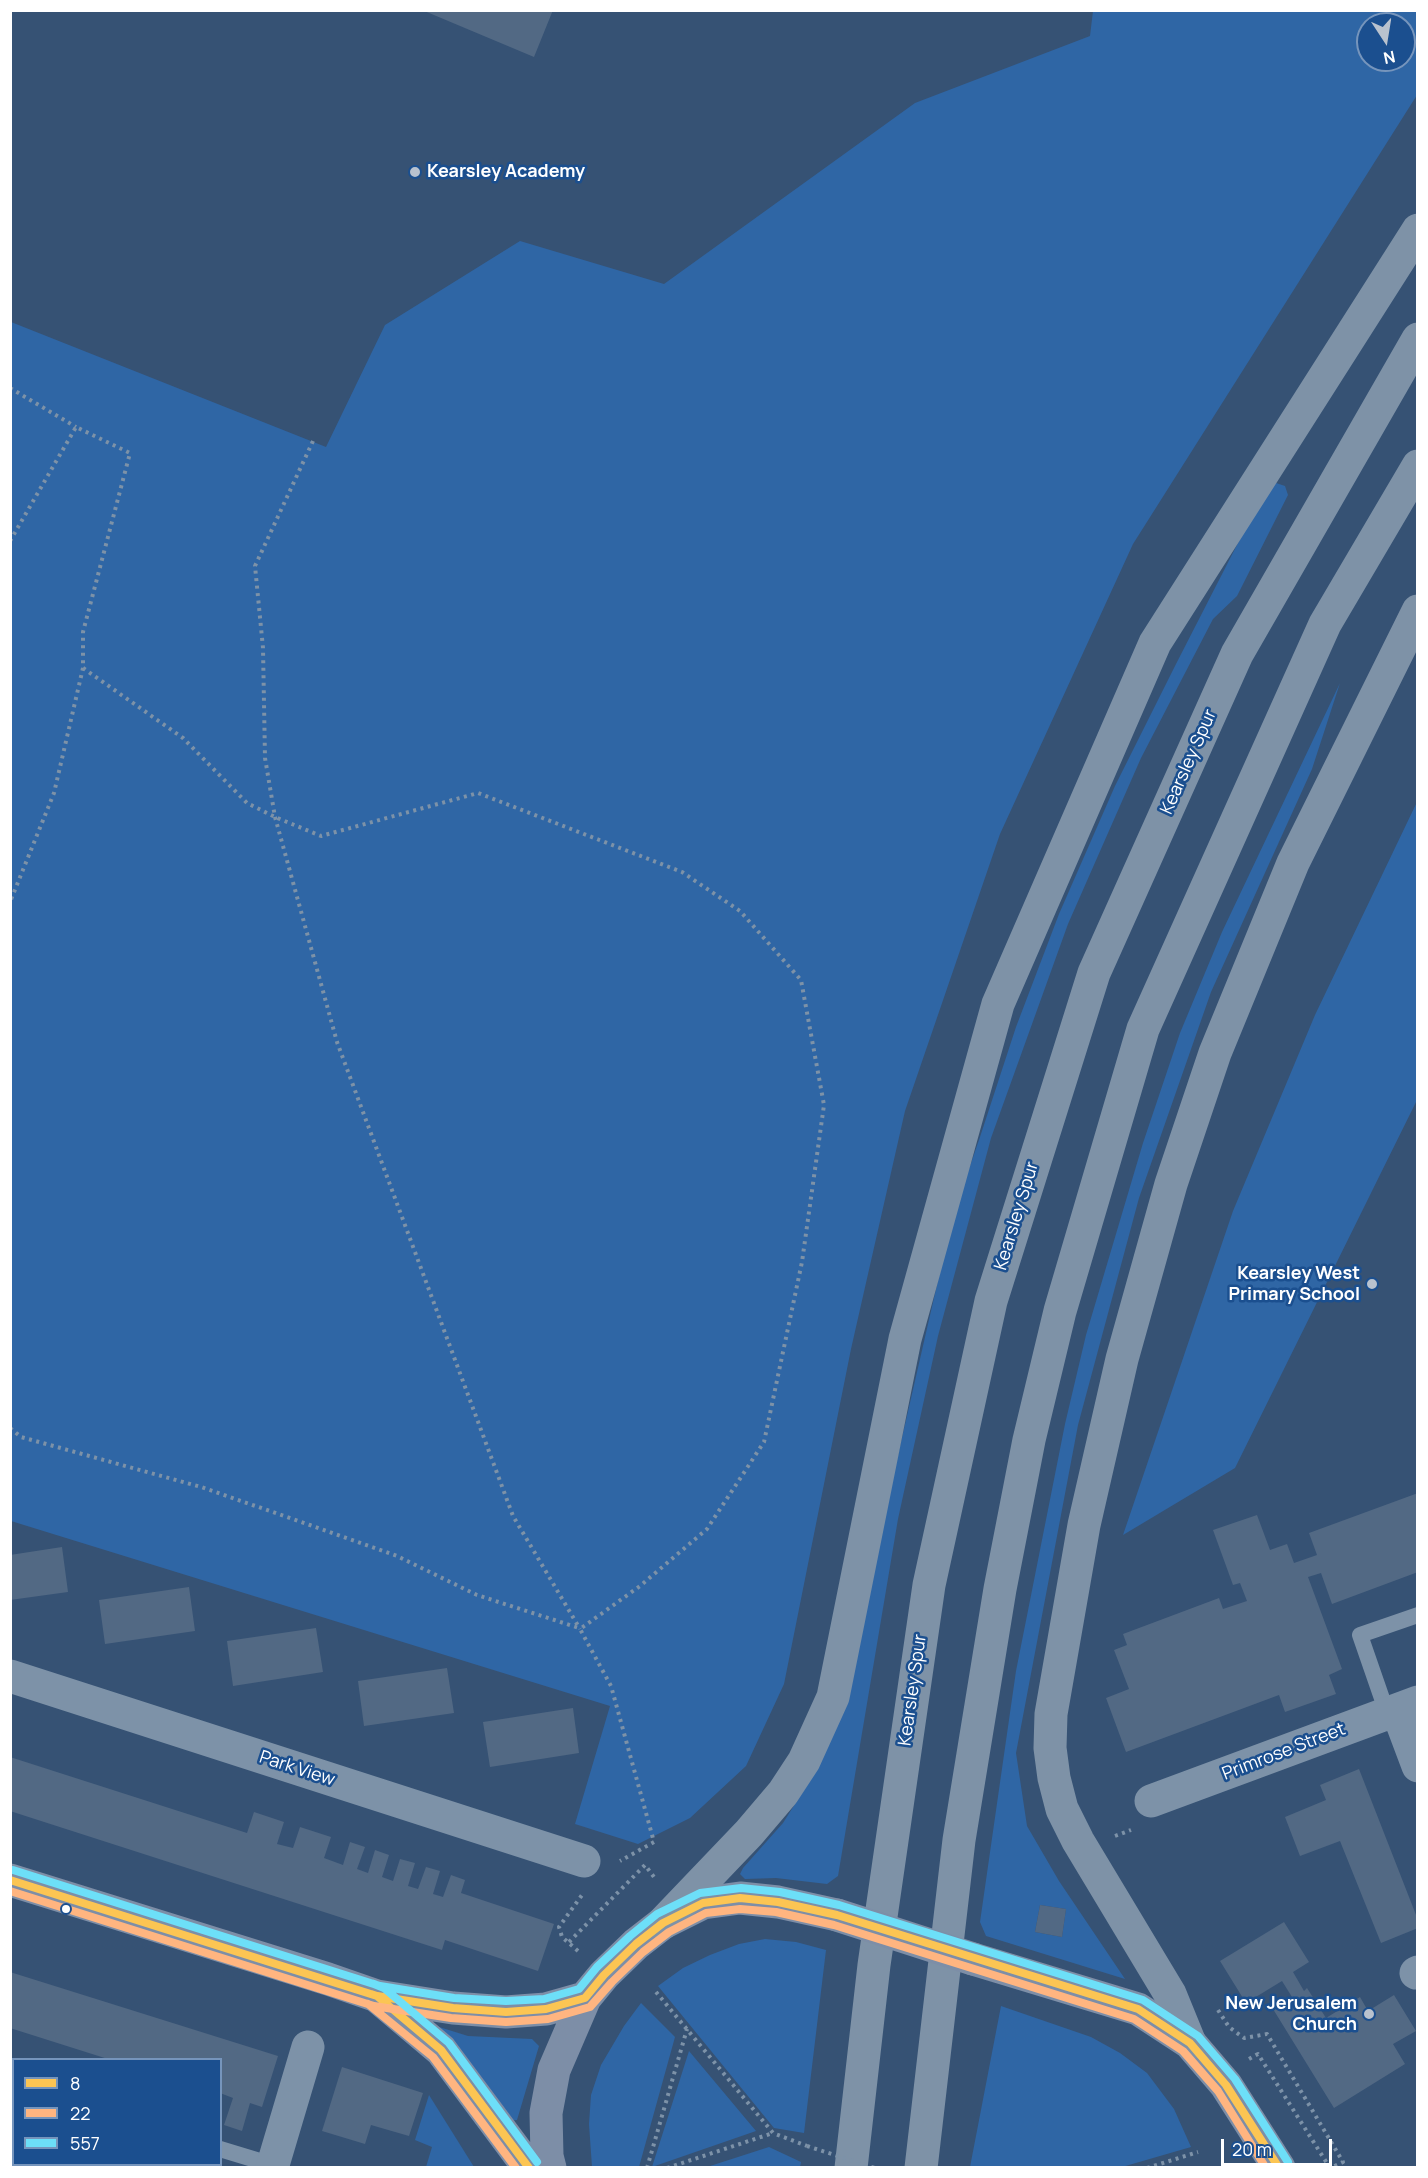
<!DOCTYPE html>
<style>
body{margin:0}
#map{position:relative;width:1428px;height:2178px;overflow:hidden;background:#365274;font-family:Manrope,sans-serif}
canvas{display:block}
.frame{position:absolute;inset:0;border:12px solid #fff;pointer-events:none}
.legend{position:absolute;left:12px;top:2058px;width:210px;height:108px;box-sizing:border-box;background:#1b4f8f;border:2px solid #7695bc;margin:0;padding:8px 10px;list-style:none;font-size:18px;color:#fff}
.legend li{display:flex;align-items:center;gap:12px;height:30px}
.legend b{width:30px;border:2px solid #7695bc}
.north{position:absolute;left:1356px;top:12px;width:60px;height:60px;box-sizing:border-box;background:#1b4f8f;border:2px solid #7695bc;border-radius:50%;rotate:168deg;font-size:16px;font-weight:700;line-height:24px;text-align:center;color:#fff}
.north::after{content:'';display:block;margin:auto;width:21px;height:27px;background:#b9c2ce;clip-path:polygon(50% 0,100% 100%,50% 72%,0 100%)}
.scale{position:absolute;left:1221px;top:2139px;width:111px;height:27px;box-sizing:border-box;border:3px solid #fff;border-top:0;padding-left:8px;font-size:18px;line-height:21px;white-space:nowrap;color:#fff;-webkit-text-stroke:4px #1b4f8f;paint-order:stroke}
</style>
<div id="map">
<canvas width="1428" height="2178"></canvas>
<div class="frame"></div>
<ul class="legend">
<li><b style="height:8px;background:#fcc553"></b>8</li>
<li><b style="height:8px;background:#ffb580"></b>22</li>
<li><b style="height:8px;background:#6ddff8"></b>557</li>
</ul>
<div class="north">N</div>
<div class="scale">20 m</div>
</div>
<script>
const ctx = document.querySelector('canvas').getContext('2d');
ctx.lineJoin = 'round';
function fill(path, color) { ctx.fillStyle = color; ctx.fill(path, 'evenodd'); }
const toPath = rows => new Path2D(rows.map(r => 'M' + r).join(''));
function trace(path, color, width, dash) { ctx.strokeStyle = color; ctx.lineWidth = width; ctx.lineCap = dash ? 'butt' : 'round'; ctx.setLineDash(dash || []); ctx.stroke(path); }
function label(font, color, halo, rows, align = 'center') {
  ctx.font = font + ' Manrope,sans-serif'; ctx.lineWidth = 5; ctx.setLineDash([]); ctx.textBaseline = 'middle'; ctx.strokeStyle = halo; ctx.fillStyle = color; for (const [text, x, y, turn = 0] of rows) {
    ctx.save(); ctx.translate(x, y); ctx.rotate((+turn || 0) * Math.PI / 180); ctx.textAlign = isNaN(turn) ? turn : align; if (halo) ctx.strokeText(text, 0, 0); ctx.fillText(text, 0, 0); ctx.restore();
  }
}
fill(toPath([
 [1093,11,1417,11,1417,95,1133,544,1000,834,905,1111,851,1349,784,1684,746,1766,690,1818,638,1844,575,1824,610,1706,11,1521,11,322,326,447,385,325,520,241,664,284,915,103,1090,36],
 [1368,24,1404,24,1404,60,1368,60],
 [1276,483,1285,486,1288,495,1237,596,1213,619,1141,758,1068,924,991,1138,938,1336,898,1519,838,1876,827,1884,776,1878,745,1879,740,1874,743,1868,783,1823,817,1769,898,1455,953,1215,980,1137,1016,1027,1059,914,1115,786,1176,664,1260,500],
 [1340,683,1312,769,1211,992,1139,1198,1078,1425,1016,1753,1027,1826,1059,1881,1125,1979,986,1936,980,1922,1016,1671,1065,1424,1086,1335,1143,1143,1180,1033,1222,932],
 [1040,1905,1066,1909,1062,1937,1035,1932],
 [1417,802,1417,1100,1235,1468,1123,1535,1233,1211,1315,1015],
 [765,1939,796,1942,826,1950,804,2133,774,2128,658,1986,683,1968,710,1955,739,1944],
 [641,2003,675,2037,639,2167,592,2167,589,2124,591,2095,601,2065,624,2026],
 [1001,2006,1091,2037,1120,2053,1147,2073,1174,2109,1191,2147,1122,2167,970,2167],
 [436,2026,468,2036,532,2039,539,2046,517,2120,507,2121],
 [689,2051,756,2131,652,2167],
 [429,2095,474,2167,426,2167,432,2147,415,2140],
 [769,2147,801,2162,800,2167,707,2167]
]), '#2f66a5');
fill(toPath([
 [422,10,553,10,534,57],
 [1418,1493,1418,1572,1332,1604,1321,1573,1308,1577,1342,1669,1329,1675,1336,1694,1285,1712,1279,1695,1126,1752,1106,1698,1129,1689,1114,1650,1127,1645,1123,1634,1219,1598,1223,1609,1247,1601,1240,1583,1233,1585,1213,1530,1257,1515,1270,1550,1287,1544,1294,1563,1317,1555,1309,1533],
 [62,1547,68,1592,10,1600,10,1555],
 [189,1587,195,1631,105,1644,99,1600],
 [316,1628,323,1672,233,1686,227,1641],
 [447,1668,454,1713,364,1726,358,1681],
 [573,1708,579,1753,490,1767,483,1722],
 [10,1757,247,1833,254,1812,284,1822,277,1844,293,1848,300,1827,331,1837,324,1858,343,1865,350,1842,365,1847,357,1869,368,1873,375,1850,389,1855,382,1877,393,1881,400,1859,415,1863,408,1886,418,1889,426,1867,440,1871,433,1894,443,1897,451,1875,465,1880,461,1893,554,1924,538,1971,445,1940,442,1950,10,1811],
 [1359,1769,1418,1920,1418,1928,1381,1943,1340,1841,1300,1856,1285,1817,1326,1800,1320,1785],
 [1040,1905,1066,1909,1062,1937,1035,1932],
 [1284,1922,1309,1962,1293,1972,1304,1991,1307,1988,1326,2018,1360,1997,1368,2011,1394,1995,1416,2031,1393,2044,1405,2064,1334,2108,1273,2009,1292,1997,1282,1981,1246,2003,1220,1961],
 [10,1972,278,2056,262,2107,250,2103,242,2131,224,2125,233,2098,220,2093,220,2060,111,2060,10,2028],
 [342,2067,423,2093,409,2136,371,2125,365,2144,322,2131]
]), '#526984');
trace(toPath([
 [10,388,76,427],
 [313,441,255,566,263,648,265,758,275,817,337,1042,513,1516,580,1629],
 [10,541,76,427,130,453,83,632,83,668,54,793,10,902],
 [83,668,183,738,247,803,275,817,321,836,478,793,682,872,740,911,801,980,824,1105,802,1262,764,1442,707,1529,640,1586,580,1629,611,1686,654,1842,620,1861],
 [10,1428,21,1437,201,1487,310,1525,397,1556,477,1595,579,1628],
 [1115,1836,1131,1830],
 [569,1942,645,1865,654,1877,652,1879],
 [578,1951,562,1937,559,1927,582,1895],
 [656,1992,773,2133,807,2146],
 [1218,2010,1229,2027,1244,2038,1267,2034,1343,2162,1330,2168,1258,2054,1249,2059],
 [647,2168,687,2029],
 [667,2168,773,2133],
 [1147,2168,1198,2152]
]), '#7d92a8', 4, [3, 4.5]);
trace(toPath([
 [1387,1713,1360,1635,1418,1615],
 [10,2084,14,2085],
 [220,2149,276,2166]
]), '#7d92a8', 16);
trace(toPath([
 [10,1676,584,1861],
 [1397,1710,1418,1766],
 [1151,1801,1418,1702],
 [1416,1973,1418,1972],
 [272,2168,308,2047]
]), '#7d92a8', 33);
trace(toPath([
 [10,1880,328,1979,377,1996,453,2008,506,2012,546,2009,585,1998],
 [973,1959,1138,2009,1190,2043,1226,2085,1279,2168],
 [378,1997,441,2050,529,2168],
 [550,2168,547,2156,546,2113,554,2070,585,1998,604,1975,636,1944,663,1923,703,1903,740,1898,778,1902,837,1915]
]), '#7d8ea7', 33);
trace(toPath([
 [663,1923,749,1833,783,1793,804,1761,833,1697,905,1339,998,1004,1155,643,1418,230],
 [1190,2043,1170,1994,1078,1841,1062,1809,1054,1778,1050,1748,1051,1714,1084,1525,1122,1359,1171,1184,1215,1053,1293,863,1418,611],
 [851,2168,874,1965,929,1585,991,1301,1094,973,1237,654,1418,339],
 [921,2168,959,1840,1000,1589,1029,1440,1060,1311,1143,1029,1325,624,1418,466]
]), '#7e92a7', 33);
trace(toPath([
 [807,2146,875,2168]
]), '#7d92a8', 4, [3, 4.5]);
trace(toPath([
 [837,1915,973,1959]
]), '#7d8ea7', 33);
trace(toPath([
 [10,1880,377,1996,453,2008,506,2012,546,2009,585,1998,604,1975,636,1944,663,1923,703,1903,740,1898,778,1902,837,1915,1138,2009,1190,2043,1226,2085,1279,2168],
 [371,1994,377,1996,441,2050,529,2168]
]), '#fcc553', 8);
trace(toPath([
 [10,1891,374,2006,451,2018,506,2022,548,2019,590,2007,612,1982,643,1952,669,1932,706,1913,740,1909,776,1912,834,1925,1134,2019,1183,2051,1218,2091,1266,2168],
 [368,2004,433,2057,516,2168]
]), '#ffb580', 8);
trace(toPath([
 [13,1870,380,1986,454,1998,506,2001,544,1999,579,1989,597,1967,630,1936,657,1914,700,1893,741,1888,780,1892,839,1905,1143,2000,1198,2036,1235,2079,1288,2162],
 [374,1984,384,1988,449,2043,537,2162]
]), '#6ddff8', 8);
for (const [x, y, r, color] of [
 [415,172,6,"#b9c2ce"],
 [1372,1284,6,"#b9c2ce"],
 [66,1909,5,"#fff"],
 [1369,2014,6,"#b9c2ce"]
]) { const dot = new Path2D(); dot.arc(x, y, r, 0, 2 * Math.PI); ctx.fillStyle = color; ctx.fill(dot); trace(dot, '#1b4f8f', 2); }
label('bold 18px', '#fff', '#1b4f8f', [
 ["Kearsley Academy",427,172,"left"],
 ["Kearsley West",1360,1274],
 ["Primary School",1360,1295],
 ["New Jerusalem",1357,2004],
 ["Church",1357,2025]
], 'right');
label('18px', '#fff', '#1b4f8f', [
 ["Kearsley Spur",1189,762,-66],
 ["Kearsley Spur",1017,1216,-73],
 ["Kearsley Spur",913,1690,-82],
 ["Primrose Street",1284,1752,-21],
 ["Park View",297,1769,18]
]);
</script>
